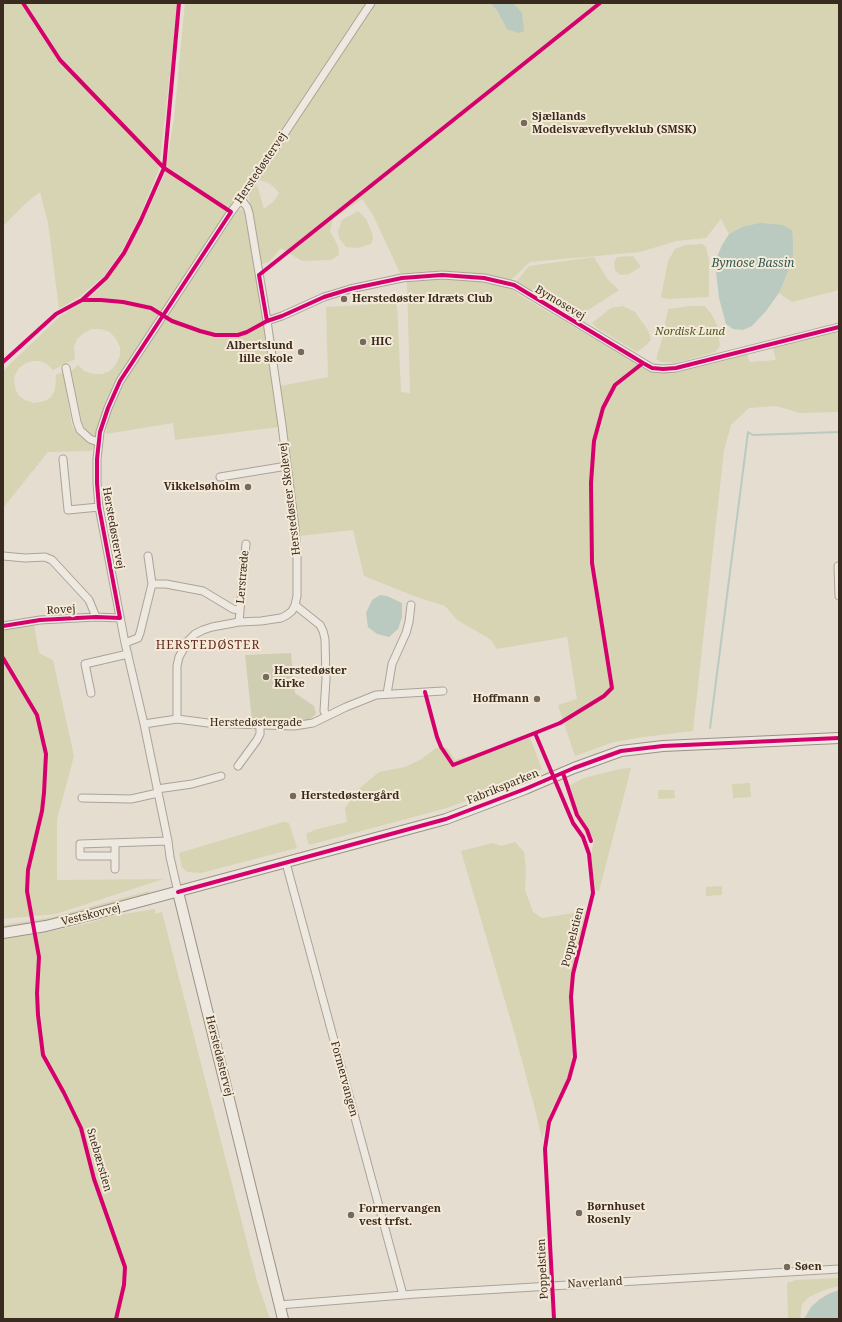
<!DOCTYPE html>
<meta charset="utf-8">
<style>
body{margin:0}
#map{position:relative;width:842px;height:1322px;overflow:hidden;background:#e5ddd0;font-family:"Noto Serif",serif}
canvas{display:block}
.frame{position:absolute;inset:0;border:4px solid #3a2b20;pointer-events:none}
</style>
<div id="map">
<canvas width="842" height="1322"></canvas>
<div class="frame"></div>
</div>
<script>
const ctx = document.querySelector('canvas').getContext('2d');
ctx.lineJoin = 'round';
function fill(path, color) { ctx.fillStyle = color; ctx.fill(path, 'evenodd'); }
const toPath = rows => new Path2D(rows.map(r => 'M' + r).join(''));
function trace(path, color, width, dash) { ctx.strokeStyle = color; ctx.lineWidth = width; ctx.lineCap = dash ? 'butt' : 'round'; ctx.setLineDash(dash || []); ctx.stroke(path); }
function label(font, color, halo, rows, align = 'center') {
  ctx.font = font + ' "Noto Serif",serif'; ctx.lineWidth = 4; ctx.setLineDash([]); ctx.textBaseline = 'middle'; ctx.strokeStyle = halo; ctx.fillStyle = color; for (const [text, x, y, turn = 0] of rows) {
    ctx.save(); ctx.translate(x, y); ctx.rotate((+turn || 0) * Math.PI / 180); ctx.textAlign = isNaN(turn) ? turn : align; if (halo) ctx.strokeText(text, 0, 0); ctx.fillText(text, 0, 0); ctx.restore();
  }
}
fill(toPath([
 [3,3,178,3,159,169,139,218,121,252,104,276,79,297,59,309,48,223,40,192,26,203,3,226],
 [185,3,366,3,229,209,214,199,228,209,118,380,96,437,87,433,82,424,71,371,78,365,84,371,93,374,102,374,110,371,116,364,120,356,120,347,116,339,110,332,101,329,92,329,84,333,77,339,74,347,75,359,53,370,47,364,40,361,33,361,26,363,19,368,15,375,14,382,16,390,19,396,25,400,34,403,45,401,51,397,55,390,56,375,63,372,72,426,82,438,96,445,91,451,48,452,3,508,3,371,60,316,89,298,106,281,125,255,145,217,165,173,166,166,174,119],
 [375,3,839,3,839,290,792,302,779,293,788,272,742,227,729,234,721,219,706,238,676,241,640,252,530,262,511,280,464,272,400,273,373,215,362,199,333,219,330,231,338,246,339,255,331,260,302,261,281,248,269,262,259,265,250,212,249,192,253,184,258,188,264,209,273,202,279,193,275,188,269,183,256,179,265,169],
 [240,209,246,213,255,274,264,326,279,427,175,440,173,423,106,434,110,410,123,383,235,213],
 [358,211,366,219,372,233,373,238,371,244,358,248,346,247,339,238,338,231,342,220],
 [702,244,706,247,709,260,709,297,668,299,661,297,668,261,675,249,685,245],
 [633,256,641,267,629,274,620,275,615,270,614,262,617,257],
 [594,257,608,280,619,290,576,318,516,282,529,266],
 [443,278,484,280,511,289,519,295,648,370,746,352,750,362,776,360,772,345,839,329,839,412,800,413,776,406,749,408,731,425,724,450,693,731,643,737,614,742,575,756,558,705,577,699,567,637,497,649,490,639,457,620,445,606,414,596,364,576,353,530,299,536,280,386,328,377,326,307,397,303,401,392,410,393,407,282,411,280],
 [623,306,635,312,648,330,651,340,644,347,637,352,597,328,592,323,611,308],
 [689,306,705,306,712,315,717,325,720,346,715,352,676,363,661,362,656,359,661,343,668,309],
 [34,624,39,653,53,660,74,756,57,819,57,880,163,879,56,914,3,919,3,630],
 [530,738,542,769,481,795,447,808,309,845,306,834,314,830,347,822,345,808,359,789,379,772,405,767,420,760,436,748,447,748,455,760],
 [631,768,599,891,595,890,591,856,594,840,577,811,569,786,584,778,620,769],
 [750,783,751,797,733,798,732,784],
 [658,790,674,790,675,798,658,799],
 [283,822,289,823,297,848,201,873,187,872,182,867,179,853],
 [515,842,524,852,526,870,525,890,533,912,542,918,586,911,572,974,569,998,572,1037,572,1056,569,1074,565,1084,551,1110,542,1139,535,1109,515,1035,461,851,493,843,501,846],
 [722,886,722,895,706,896,706,887],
 [149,891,148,895,53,921,3,929,3,925,53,917],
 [155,909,155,914,162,912,257,1281,270,1319,3,1319,3,939,52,931,89,923,112,916],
 [839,1278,839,1286,827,1289,809,1297,802,1304,800,1319,788,1319,787,1283,796,1280]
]), '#d6d4b3');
fill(toPath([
 [291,653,295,693,314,706,316,713,314,716,309,720,296,722,252,721,245,655]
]), '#d0ceb2');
fill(toPath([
 [490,3,513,3,522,13,524,31,519,33,507,29,497,10],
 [760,223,783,225,792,230,793,243,793,255,788,272,779,293,766,311,752,326,743,330,733,329,726,324,719,298,716,272,717,257,722,245,729,234,742,227],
 [380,595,387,596,402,603,402,617,398,629,389,637,377,634,368,627,366,613,372,600],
 [839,1290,839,1319,804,1319,811,1307,820,1299,828,1294]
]), '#bacac0');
trace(toPath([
 [710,728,748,432,753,435,839,432]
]), '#bacac0', 2);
const street = toPath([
 [267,321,282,316,324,297,350,289,402,278,442,275,484,278,514,285,652,368,663,369,676,368,839,327],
 [66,368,77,422,80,430,90,439,98,442],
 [63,459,68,510,99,507],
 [220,477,287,466],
 [3,556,25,558,45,557,52,560,89,600,96,617],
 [838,566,839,596],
 [152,584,166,584,203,591,233,609,240,610],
 [295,605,320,625,323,631,325,639,326,679,324,711,327,716],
 [239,622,246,544],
 [3,626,40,620,96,617,120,618],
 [125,643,138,638,140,633,152,584,148,556],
 [91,693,85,664,128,654],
 [387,694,392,664,406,633,409,622,411,605],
 [177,719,177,666,179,657,188,641,195,634,203,630,212,627,239,622,261,621,281,618,287,615,292,611,295,605,297,596,297,555,295,528,282,425,267,321,249,213,247,207,241,199],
 [144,724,177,719,208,723,294,726,313,723,346,707,376,695,443,691],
 [238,766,257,740,260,734,260,726],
 [157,789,192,784,221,776],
 [82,798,131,799,158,793],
 [115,843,115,869],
 [115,856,80,856,80,844,168,841],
 [286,863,403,1295],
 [178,892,170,857,168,841,144,724,125,643,99,507,97,483,97,459,100,432,108,408,120,381,231,212,241,199,371,3],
 [279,1305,416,1294,839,1269]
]);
const secondary = toPath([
 [178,892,283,1319],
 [3,933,46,926,94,914,446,819,525,789,574,768,621,751,663,746,839,738]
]);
trace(street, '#aba398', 9);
trace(secondary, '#9a9288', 12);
trace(street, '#ede9e1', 7);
trace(secondary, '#ede9e1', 10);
trace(toPath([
 [82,300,101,300,123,302,151,308,172,321,200,331,215,335,238,335,247,332,267,321,282,316,324,297,350,289,402,278,442,275,484,278,514,285,643,363,652,368,663,369,676,368,839,327],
 [267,321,259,275,600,3],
 [3,362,56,314,82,300,106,278,124,253,141,220,164,168,179,3],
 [3,626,40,620,96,617,120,618,99,507,97,483,97,459,100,432,108,408,120,381,231,212,164,168,60,60,23,3],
 [3,658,37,715,46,754,44,793,42,811,28,870,27,891,39,957,37,993,38,1015,43,1055,64,1093,81,1128,94,1179,125,1267,124,1285,116,1319],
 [425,692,437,737,441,747,453,765,535,733,560,723,604,696,612,688,592,563,591,483,594,441,603,408,615,385,643,363],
 [535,733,573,823,583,837,589,854,593,893,573,974,571,997,575,1057,569,1079,549,1122,545,1149,554,1319],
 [563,773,577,815,587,830,591,841],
 [178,892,446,819,525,789,574,768,621,751,663,746,839,738]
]), '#d6006c', 4);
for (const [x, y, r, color] of [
 [524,123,4,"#76695e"],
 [344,299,4,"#76695e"],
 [363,342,4,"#76695e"],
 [301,352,4,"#76695e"],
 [248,487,4,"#76695e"],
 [266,677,4,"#76695e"],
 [537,699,4,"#76695e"],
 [293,796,4,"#76695e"],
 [579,1213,4,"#76695e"],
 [351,1215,4,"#76695e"],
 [787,1267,4,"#76695e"]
]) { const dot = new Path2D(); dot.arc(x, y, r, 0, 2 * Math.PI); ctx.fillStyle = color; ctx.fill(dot); trace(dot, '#f5ead7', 1.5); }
label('bold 11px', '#3a2b20', '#f5ead7', [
 ["Sjællands",532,117],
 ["Modelsvæveflyveklub (SMSK)",532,130],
 ["Herstedøster Idræts Club",352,299],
 ["HIC",371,342],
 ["Albertslund",293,346,"right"],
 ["lille skole",293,359,"right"],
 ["Vikkelsøholm",240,487,"right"],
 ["Herstedøster",274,671],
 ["Kirke",274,684],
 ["Hoffmann",529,699,"right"],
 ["Herstedøstergård",301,796],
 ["Børnhuset",587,1207],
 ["Rosenly",587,1220],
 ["Formervangen",359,1209],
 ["vest trfst.",359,1222],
 ["Søen",795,1267]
], 'left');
label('11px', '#3a2b20', '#f5ead7', [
 ["Herstedøstervej",261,168,-56],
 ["Bymosevej",560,303,31],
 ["Herstedøster Skolevej",290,499,-97],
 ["Herstedøstervej",113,528,80],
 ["Lerstræde",243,577,-85],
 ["Rovej",61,610,-3],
 ["Herstedøstergade",256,723],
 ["Fabriksparken",503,787,-22],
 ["Vestskovvej",91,915,-14],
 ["Poppelstien",573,937,-76],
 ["Herstedøstervej",219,1056,76],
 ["Formervangen",344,1079,75],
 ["Snebærstien",99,1160,74],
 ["Poppelstien",543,1269,-93],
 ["Naverland",595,1283,-3]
]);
label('italic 11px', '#4d5627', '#f5ead7', [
 ["Nordisk Lund",690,332]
]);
label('italic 12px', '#305954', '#f5ead7', [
 ["Bymose Bassin",753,264]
]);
ctx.letterSpacing = '1px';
label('12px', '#652b20', '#f5ead7', [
 ["HERSTEDØSTER",208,646]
]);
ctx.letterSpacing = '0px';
</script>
